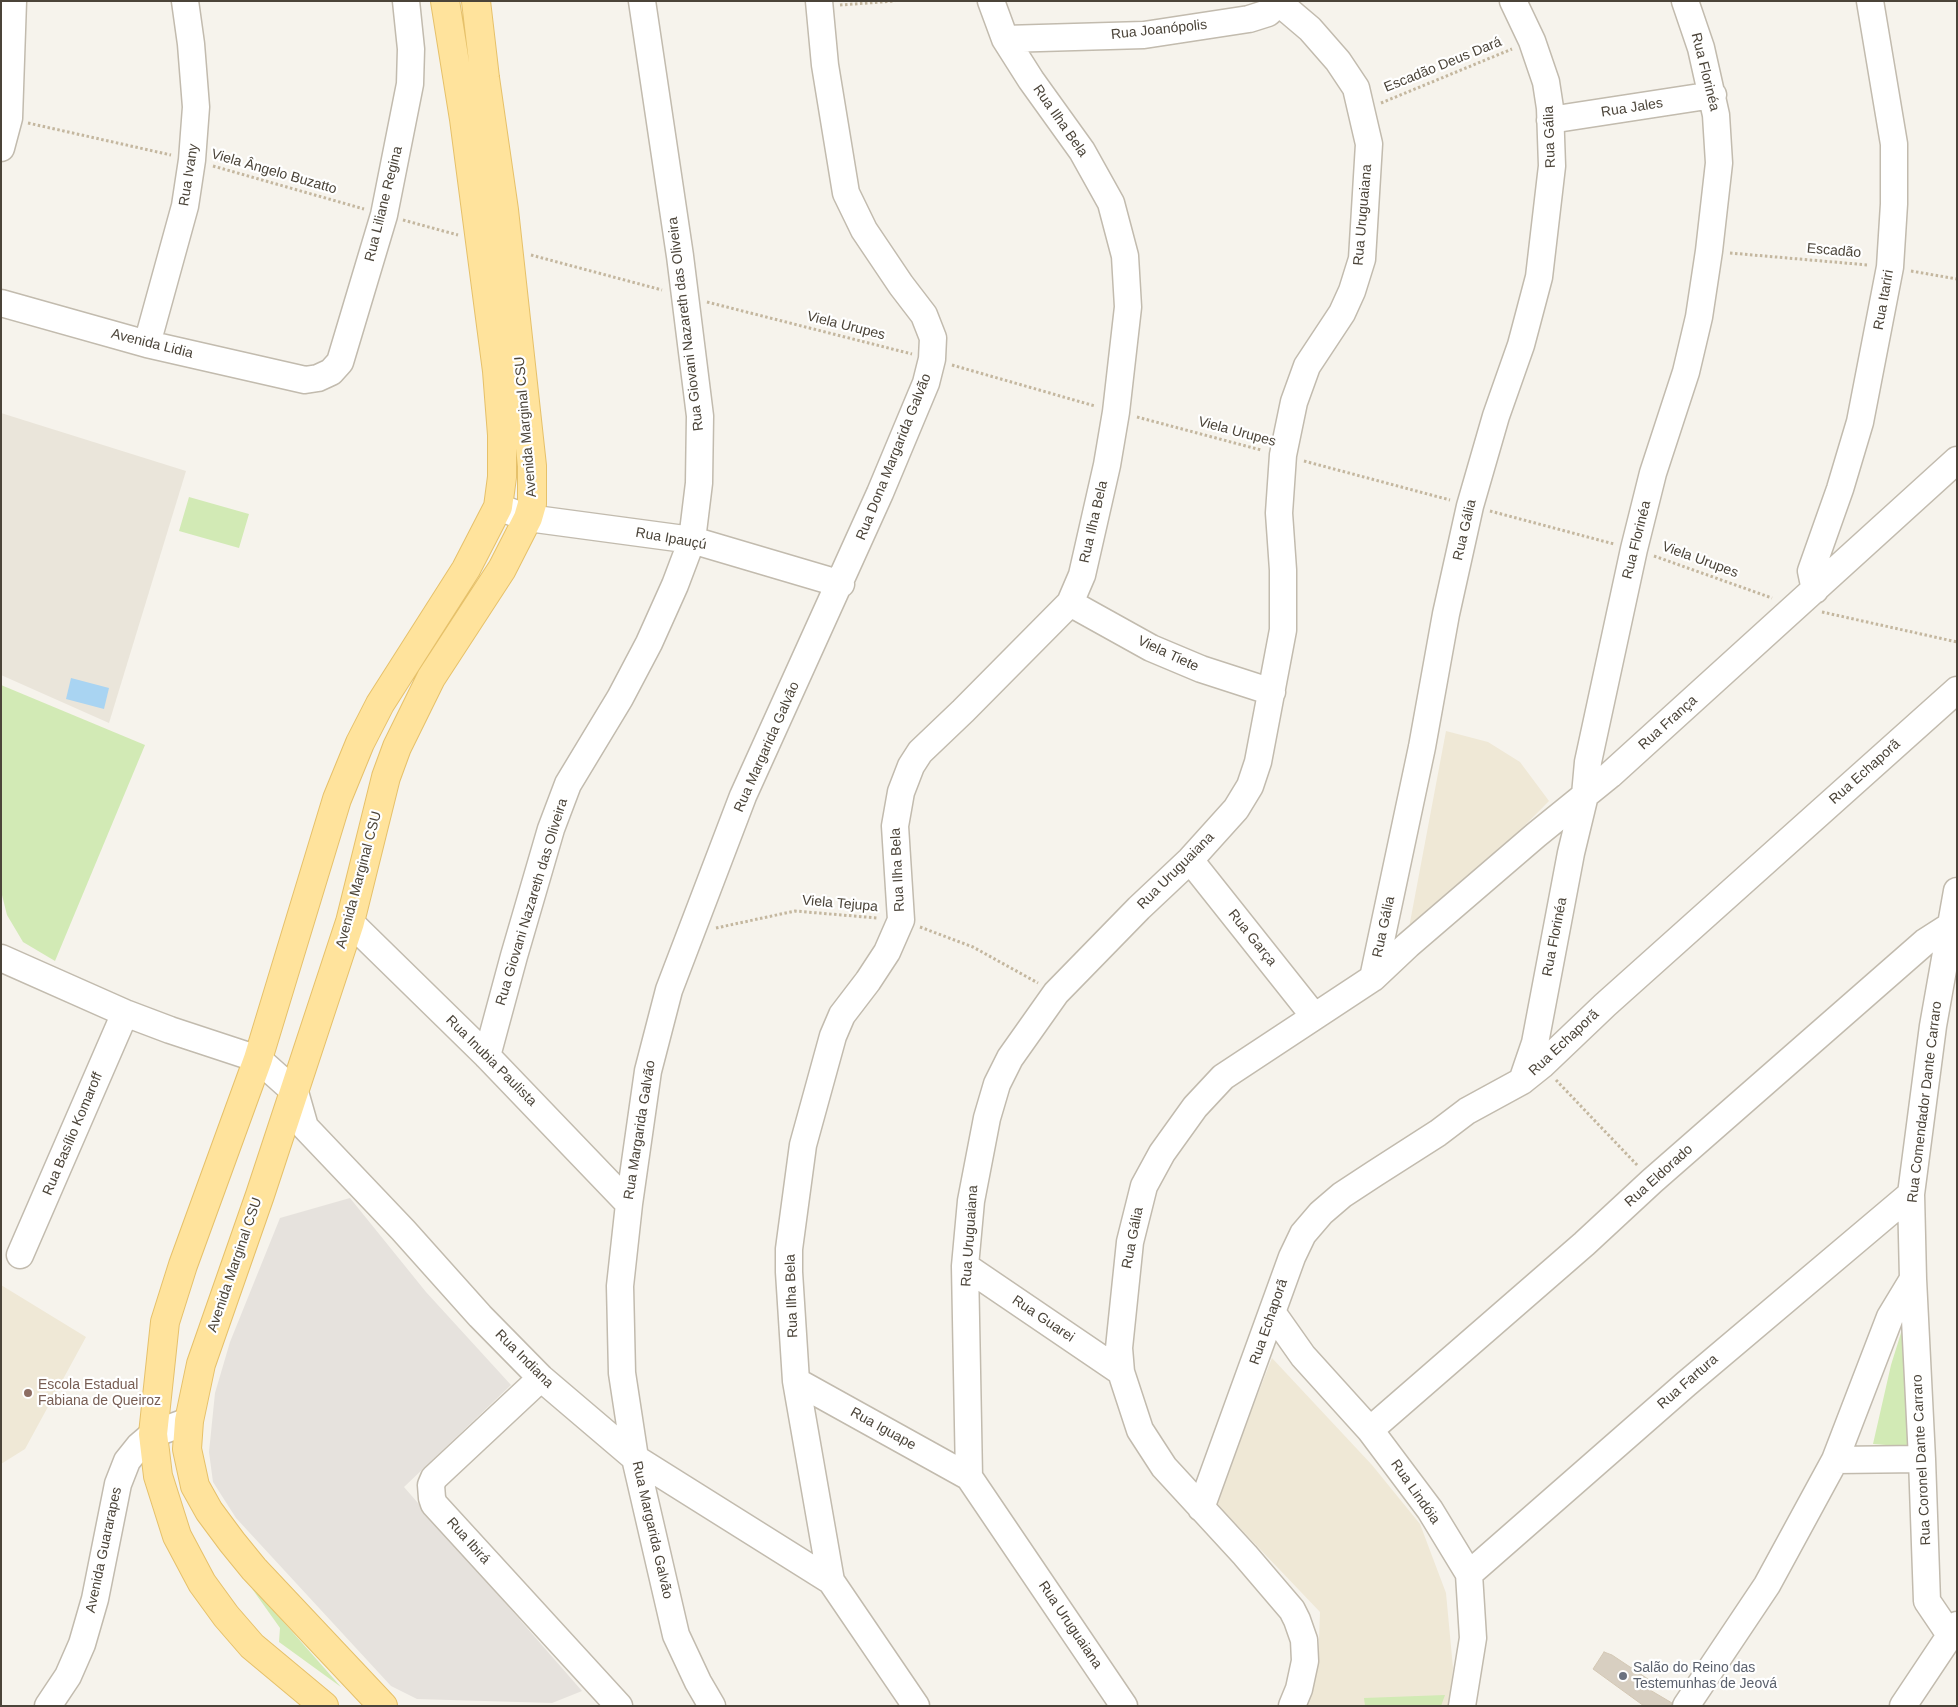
<!DOCTYPE html>
<meta charset="utf-8">
<style>
body{margin:0}
#map{position:relative;width:1958px;height:1707px;overflow:hidden;background:#f6f3ec;font-family:Arial,sans-serif}
canvas{display:block}
.frame{position:absolute;inset:0;border:2px solid #4b4439;pointer-events:none}
</style>
<div id="map">
<canvas width="1958" height="1707"></canvas>
<div class="frame"></div>
</div>
<script>
const ctx = document.querySelector('canvas').getContext('2d');
ctx.lineJoin = 'round';
function fill(path, color) { ctx.fillStyle = color; ctx.fill(path, 'evenodd'); }
const toPath = rows => new Path2D(rows.map(r => 'M' + r).join(''));
function trace(path, color, width, dash) { ctx.strokeStyle = color; ctx.lineWidth = width; ctx.lineCap = dash ? 'butt' : 'round'; ctx.setLineDash(dash || []); ctx.stroke(path); }
function label(font, color, halo, rows, align = 'center') {
  ctx.font = font + ' Arial,sans-serif'; ctx.lineWidth = 4.5; ctx.setLineDash([]); ctx.textBaseline = 'middle'; ctx.strokeStyle = halo; ctx.fillStyle = color; for (const [text, x, y, turn = 0] of rows) {
    ctx.save(); ctx.translate(x, y); ctx.rotate((+turn || 0) * Math.PI / 180); ctx.textAlign = isNaN(turn) ? turn : align; if (halo) ctx.strokeText(text, 0, 0); ctx.fillText(text, 0, 0); ctx.restore();
  }
}
fill(toPath([
 [1,413,186,471,109,723,1,675]
]), '#eae5da');
fill(toPath([
 [350,1198,426,1292,511,1385,404,1487,582,1691,552,1703,417,1699,391,1686,236,1518,213,1482,209,1452,215,1393,230,1342,280,1218]
]), '#e6e2dd');
fill(toPath([
 [1446,731,1488,742,1520,762,1549,801,1444,907,1408,933],
 [1,1285,86,1337,25,1449,1,1464],
 [1272,1358,1372,1465,1420,1524,1446,1593,1453,1668,1449,1706,1307,1706,1318,1667,1320,1612,1215,1502]
]), '#efe8d6');
fill(toPath([
 [189,497,249,514,239,548,179,531],
 [1,685,145,745,55,961,23,942,7,915,1,891],
 [1905,1320,1911,1447,1873,1444,1891,1365],
 [243,1576,341,1687,279,1642,280,1628],
 [1445,1695,1441,1706,1365,1706,1364,1698]
]), '#d2eab5');
fill(toPath([
 [71,678,109,688,104,709,66,699]
]), '#a9d4f2');
const building = toPath([
 [1604,1652,1612,1655,1654,1683,1650,1690,1672,1703,1671,1706,1644,1706,1593,1669,1604,1652]
]);
fill(building, '#d8cfc1');
trace(building, '#d3c7b4', 1);
const minor = toPath([
 [1005,39,1144,35,1249,19,1268,13,1279,3],
 [1550,120,1713,95],
 [1,148,9,118,13,1],
 [1,303,147,344,305,380,318,378,331,372,340,362,384,215,410,84,411,49,406,1],
 [147,344,185,206,192,160,196,107,191,44,185,1],
 [498,507,528,518,692,540,841,584],
 [1815,590,1811,571,1840,489,1860,422,1890,267,1894,204,1894,144,1870,1],
 [1070,603,1151,648,1201,669,1272,692],
 [1190,860,1314,1016],
 [350,922,487,1056,629,1204],
 [1,958,125,1013,170,1030,258,1059,295,1092,305,1127,403,1230,480,1316,541,1378,635,1458,831,1581],
 [1373,978,1422,747,1446,614,1470,506,1496,416,1521,345,1539,277,1552,166,1550,108,1546,82,1532,41,1513,1],
 [487,1056,514,956,551,829,568,784,620,698,649,643,675,585,692,540,699,483,700,416,680,256,642,1],
 [1522,1081,1535,1043,1571,853,1585,795,1588,762,1634,549,1653,473,1686,372,1699,317,1709,251,1719,163,1716,115,1701,48,1685,1],
 [20,1255,125,1013],
 [965,1266,1121,1372],
 [1913,1279,1922,1459,1927,1601,1950,1635],
 [1272,1312,1303,1356,1370,1430,1430,1510,1469,1574,1473,1638,1462,1706],
 [541,1378,434,1478,431,1485,432,1498,434,1504,619,1706],
 [796,1381,969,1477],
 [1370,1430,1584,1244,1652,1181,1925,942,1950,926],
 [1835,1460,1922,1459],
 [1201,1508,1292,1257,1303,1234,1321,1213,1342,1195,1374,1174,1438,1133,1467,1111,1522,1081,1542,1065,1605,1005,1957,690],
 [1469,1574,1686,1384,1911,1194],
 [48,1706,68,1676,82,1644,95,1599,118,1484,127,1461,139,1446,153,1434,189,1421],
 [712,1706,698,1682,676,1635,635,1458,622,1373,620,1286,629,1204,648,1071,669,990,743,796,880,493,926,383,932,359,933,338,924,315,901,285,864,230,846,193,825,65,819,1],
 [916,1706,831,1581,796,1381,789,1272,789,1249,803,1145,833,1036,842,1015,868,981,887,952,901,920,895,826,901,792,911,766,920,752,963,711,1070,603,1082,575,1107,465,1116,412,1128,307,1125,256,1111,203,1082,151,1031,80,1005,39,991,1],
 [1124,1706,969,1477,965,1266,971,1201,987,1118,997,1084,1010,1058,1056,993,1139,908,1190,860,1236,809,1250,786,1258,762,1283,630,1283,570,1279,513,1283,455,1294,402,1307,366,1342,313,1352,291,1362,259,1369,144,1356,88,1338,61,1310,29,1277,1],
 [1292,1706,1299,1689,1305,1661,1304,1640,1297,1620,1292,1610,1245,1555,1164,1467,1140,1430,1121,1372,1119,1348,1130,1242,1144,1186,1162,1153,1195,1107,1223,1077,1373,978,1408,945,1536,835,1610,775,1957,460],
 [1686,1706,1767,1585,1835,1460,1890,1317,1913,1279,1911,1194,1933,1026,1957,891],
 [1903,1706,1957,1625]
]);
const major = toPath([
 [324,1706,252,1646,226,1616,202,1583,177,1536,158,1476,153,1434,165,1322,183,1265,258,1059,337,799,360,743,380,704,466,569,498,507,502,477,502,435,497,371,464,119,445,1],
 [383,1706,254,1569,232,1542,209,1511,195,1486,187,1449,189,1421,201,1364,260,1195,350,922,386,777,397,747,431,678,502,569,528,518,532,504,532,466,504,210,485,78,476,1]
]);
trace(minor, '#c2bbae', 29);
trace(major, '#e6c16a', 30);
trace(toPath([
 [840,5,895,1],
 [1381,103,1512,49],
 [28,123,171,155],
 [213,166,364,209],
 [403,220,458,235],
 [1730,253,1868,265],
 [531,255,662,290],
 [1911,271,1957,279],
 [707,302,912,354],
 [952,365,1095,406],
 [1137,417,1261,450],
 [1304,461,1450,500],
 [1490,511,1614,544],
 [1654,556,1772,598],
 [1822,612,1957,642],
 [920,927,973,947,1038,983],
 [716,928,795,911,877,918],
 [1556,1080,1638,1166]
]), '#c4b79f', 3, [2.5, 2.5]);
trace(minor, '#fff', 26);
trace(major, '#ffe39c', 28);
for (const [x, y, r, color] of [
 [28,1393,5,"#8d6e63"],
 [1623,1676,5,"#6b7280"]
]) { const dot = new Path2D(); dot.arc(x, y, r, 0, 2 * Math.PI); ctx.fillStyle = color; ctx.fill(dot); trace(dot, '#fff', 2); }
label('14px', '#4b4439', '#fff', [
 ["Rua Joanópolis",1159,30,-6],
 ["Escadão Deus Dará",1443,65,-22],
 ["Rua Florinéa",1705,72,76],
 ["Rua Jales",1632,108,-9],
 ["Rua Ilha Bela",1060,121,55],
 ["Rua Gália",1550,137,-92],
 ["Viela Ângelo Buzatto",274,172,16],
 ["Rua Ivany",189,175,-81],
 ["Rua Liliane Regina",384,204,-76],
 ["Rua Uruguaiana",1363,215,-85],
 ["Escadão",1834,251,5],
 ["Rua Itariri",1884,300,-80],
 ["Rua Giovani Nazareth das Oliveira",686,324,-97],
 ["Viela Urupes",846,326,14],
 ["Avenida Lidia",152,344,14],
 ["Avenida Marginal CSU",526,427,-95],
 ["Viela Urupes",1237,432,15],
 ["Rua Dona Margarida Galvão",894,457,-68],
 ["Rua Ilha Bela",1094,522,-77],
 ["Rua Gália",1465,530,-77],
 ["Rua Ipauçú",671,539,10],
 ["Rua Florinéa",1637,540,-76],
 ["Viela Urupes",1700,560,20],
 ["Viela Tiete",1168,654,25],
 ["Rua França",1668,723,-42],
 ["Rua Margarida Galvão",767,747,-66],
 ["Rua Echaporã",1865,772,-42],
 ["Rua Ilha Bela",898,870,-93],
 ["Rua Uruguaiana",1176,871,-45],
 ["Avenida Marginal CSU",359,880,-75],
 ["Rua Giovani Nazareth das Oliveira",532,902,-73],
 ["Viela Tejupa",840,904,5],
 ["Rua Gália",1384,927,-78],
 ["Rua Florinéa",1555,937,-79],
 ["Rua Garça",1252,938,51],
 ["Rua Echaporã",1564,1043,-43],
 ["Rua Inubia Paulista",491,1061,45],
 ["Rua Comendador Dante Carraro",1925,1102,-83],
 ["Rua Margarida Galvão",640,1130,-81],
 ["Rua Basílio Komaroff",73,1134,-67],
 ["Rua Eldorado",1659,1176,-42],
 ["Rua Uruguaiana",970,1236,-86],
 ["Rua Gália",1133,1238,-79],
 ["Avenida Marginal CSU",235,1265,-71],
 ["Rua Ilha Bela",792,1296,-92],
 ["Rua Guarei",1043,1319,34],
 ["Rua Echaporã",1269,1322,-71],
 ["Rua Indiana",524,1359,45],
 ["Rua Fartura",1688,1382,-41],
 ["Rua Iguape",883,1429,29],
 ["Rua Coronel Dante Carraro",1922,1460,-93],
 ["Rua Lindóia",1415,1492,55],
 ["Rua Margarida Galvão",652,1530,77],
 ["Rua Ibirá",468,1541,48],
 ["Avenida Guararapes",104,1550,-78],
 ["Rua Uruguaiana",1070,1625,56]
]);
label('14px', '#785e54', '#fff', [
 ["Escola Estadual",38,1385],
 ["Fabiana de Queiroz",38,1401]
], 'left');
label('14px', '#5b616d', '#fff', [
 ["Salão do Reino das",1633,1668],
 ["Testemunhas de Jeová",1633,1684]
], 'left');
</script>
